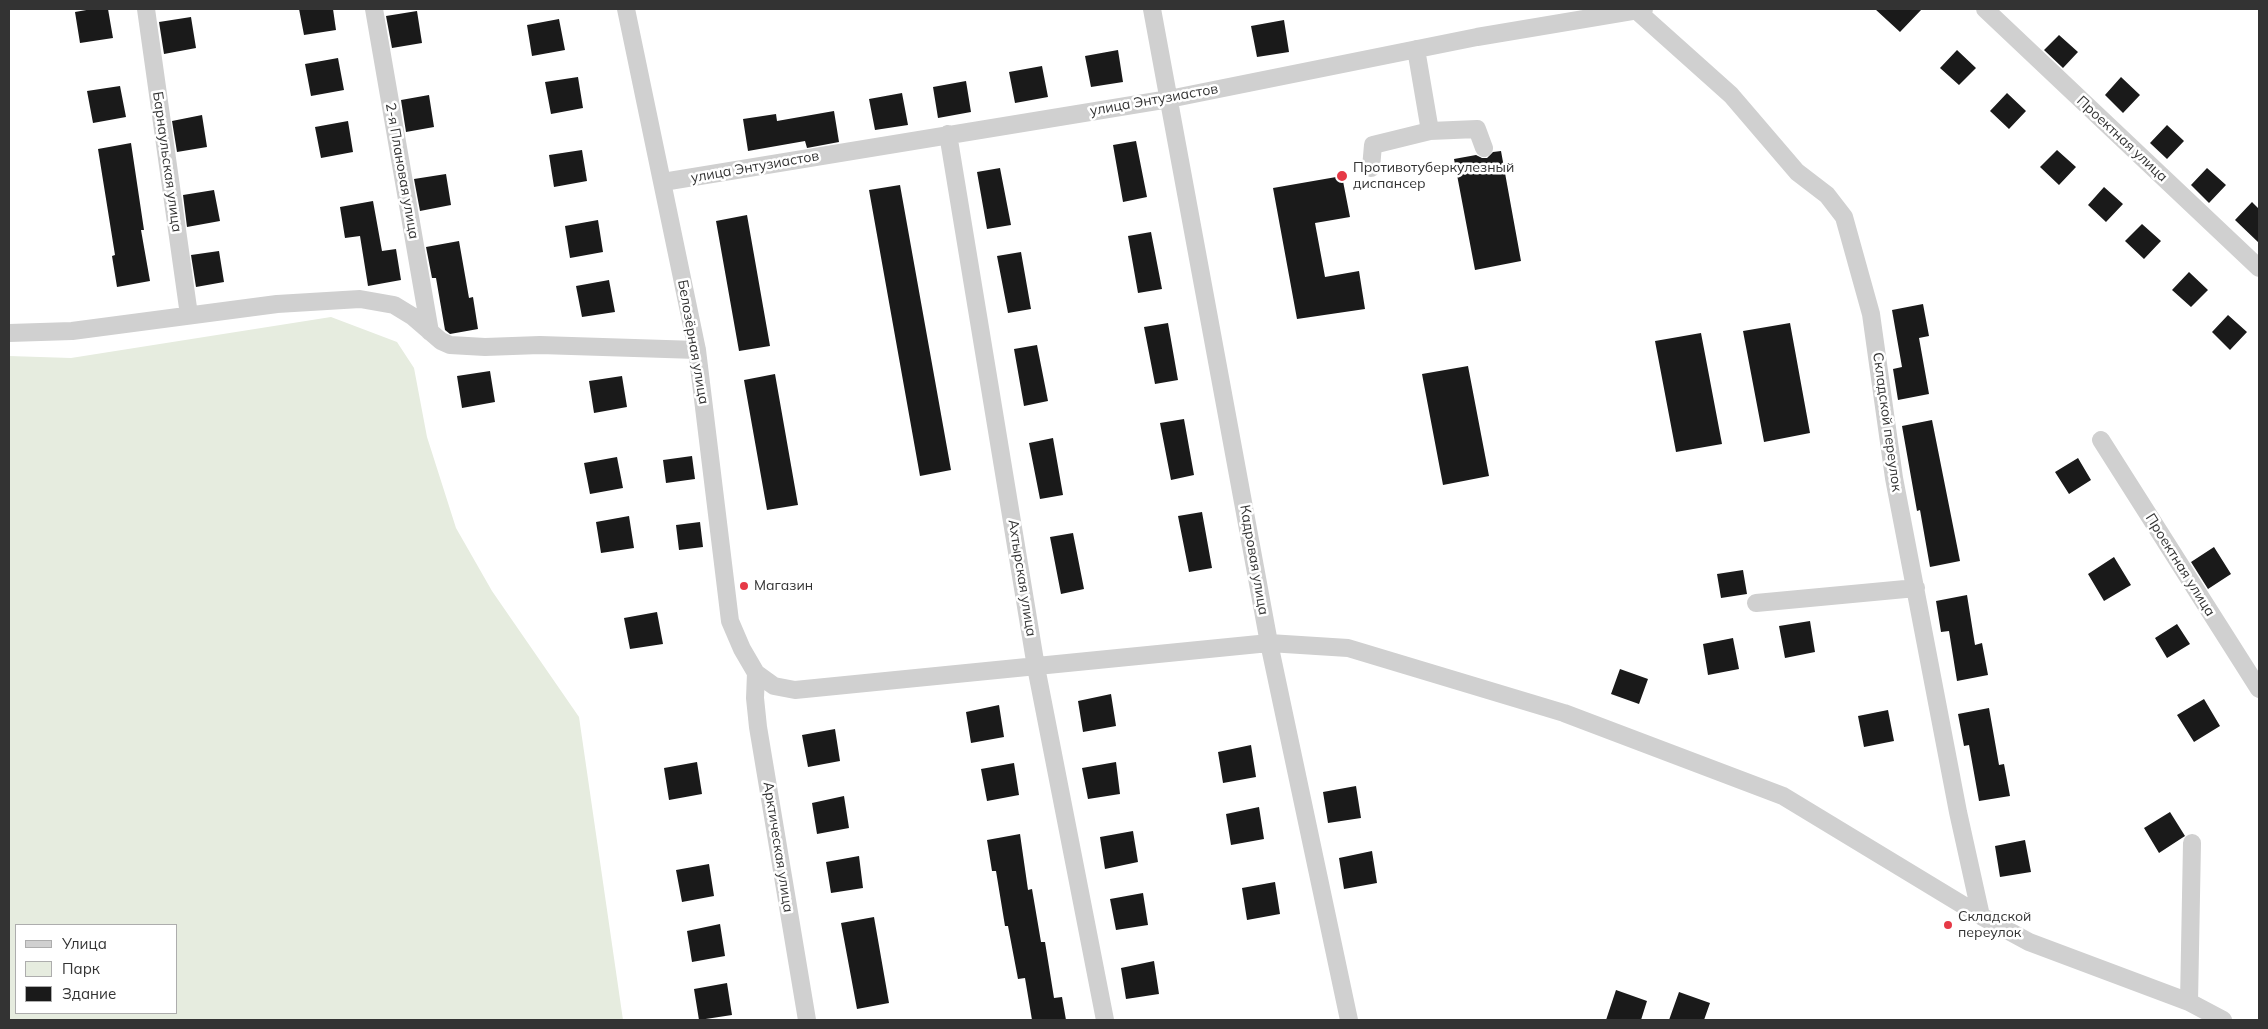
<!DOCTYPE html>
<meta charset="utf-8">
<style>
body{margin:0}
#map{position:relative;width:2268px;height:1029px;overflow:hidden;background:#fff;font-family:Mulish,sans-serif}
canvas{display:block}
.frame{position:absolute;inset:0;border:10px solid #333;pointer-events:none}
.legend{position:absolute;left:15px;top:924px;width:162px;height:90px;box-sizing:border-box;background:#fff;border:1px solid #adadad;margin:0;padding:6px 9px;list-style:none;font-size:15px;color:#333}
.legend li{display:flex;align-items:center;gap:10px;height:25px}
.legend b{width:25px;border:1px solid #adadad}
</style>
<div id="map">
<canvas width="2268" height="1029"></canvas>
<div class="frame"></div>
<ul class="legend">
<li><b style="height:6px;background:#d0d0d0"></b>Улица</li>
<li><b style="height:14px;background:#e6ecdf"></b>Парк</li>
<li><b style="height:14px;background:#1a1a1a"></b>Здание</li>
</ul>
</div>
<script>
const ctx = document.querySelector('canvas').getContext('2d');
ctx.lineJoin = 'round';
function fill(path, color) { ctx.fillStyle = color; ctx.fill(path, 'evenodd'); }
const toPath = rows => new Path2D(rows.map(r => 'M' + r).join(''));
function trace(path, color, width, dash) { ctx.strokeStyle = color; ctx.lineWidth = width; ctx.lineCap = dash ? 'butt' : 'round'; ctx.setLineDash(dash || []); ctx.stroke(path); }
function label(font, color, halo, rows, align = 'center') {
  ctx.font = font + ' Mulish,sans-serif'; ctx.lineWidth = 5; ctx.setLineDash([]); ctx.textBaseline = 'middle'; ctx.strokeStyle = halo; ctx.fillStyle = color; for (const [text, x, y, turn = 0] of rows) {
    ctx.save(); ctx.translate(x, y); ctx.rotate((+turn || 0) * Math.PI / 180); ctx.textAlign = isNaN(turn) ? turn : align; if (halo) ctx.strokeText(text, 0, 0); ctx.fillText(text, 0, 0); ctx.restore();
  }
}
fill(toPath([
 [331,317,397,342,414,368,427,437,456,528,492,591,579,717,623,1020,9,1020,9,356,71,358],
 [16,925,176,925,176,1013,16,1013]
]), '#e6ecdf');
fill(toPath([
 [92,9,108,9,113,38,80,43,75,12],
 [299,9,333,9,336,30,304,35],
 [1875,9,1922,9,1900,32],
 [417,11,422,43,392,48,386,16],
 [191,17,196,48,164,54,159,22],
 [559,19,565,50,532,56,527,25],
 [1284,20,1289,52,1257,57,1251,26],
 [2059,35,2078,52,2063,68,2044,50],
 [1118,50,1123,82,1091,87,1085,56],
 [1957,50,1976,68,1959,85,1940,68],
 [338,58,344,90,311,96,305,64],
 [1042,66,1048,97,1015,103,1009,72],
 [578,77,583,108,551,114,545,82],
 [2121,77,2140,95,2123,113,2105,95],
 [966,81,971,112,938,118,933,87],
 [120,86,126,117,93,123,87,91],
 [902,93,908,125,875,130,869,99],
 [2007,93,2026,111,2009,129,1990,111],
 [429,95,434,127,406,132,401,100],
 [834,111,839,142,807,148,805,141,748,151,743,119,776,114,777,121],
 [202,115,207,147,177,152,172,121],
 [348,121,353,152,321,158,315,127],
 [2167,125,2184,141,2167,159,2150,143],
 [1136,141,1147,197,1123,202,1113,145],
 [131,143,144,230,141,230,150,281,117,287,112,256,115,255,98,149],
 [582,150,587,181,554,187,549,155],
 [2057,150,2076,167,2059,185,2040,167],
 [1501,151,1521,261,1475,270,1454,159,1476,155,1482,158,1487,158,1493,152],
 [1000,168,1011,225,987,229,977,172],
 [2207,168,2226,185,2209,203,2191,185],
 [446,174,451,205,420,211,414,179],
 [1342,176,1350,217,1315,223,1325,277,1359,271,1365,309,1297,319,1273,188],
 [900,185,951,470,920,476,869,190],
 [2104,187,2123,204,2106,222,2088,205],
 [214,190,220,221,187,227,183,195],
 [373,201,382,251,396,249,401,280,368,286,360,236,345,238,340,207],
 [2252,202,2259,209,2259,243,2235,220],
 [747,215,770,346,739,351,716,221],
 [598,220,603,252,570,258,565,226],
 [2142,224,2161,241,2144,259,2125,241],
 [1151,232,1162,289,1138,293,1128,236],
 [459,241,469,298,473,297,478,329,450,334,445,330,436,278,432,278,426,247],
 [219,251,224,282,196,287,191,255],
 [1021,252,1031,309,1008,313,997,256],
 [2189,272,2208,290,2191,307,2172,290],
 [609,280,615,312,582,317,576,286],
 [1923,304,1929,336,1919,338,1929,394,1898,400,1893,369,1902,367,1892,310],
 [2228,315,2247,332,2230,350,2212,332],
 [1168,323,1178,380,1155,384,1144,327],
 [1790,323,1810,433,1764,442,1743,331],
 [1701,333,1722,444,1676,452,1655,341],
 [1037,345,1048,401,1024,406,1014,349],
 [1468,366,1489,476,1443,485,1422,374],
 [490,371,495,402,462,408,457,376],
 [775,374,798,505,767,510,744,380],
 [622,376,627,407,594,413,589,381],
 [1184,419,1194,475,1171,480,1160,423],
 [1932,420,1960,561,1930,567,1920,510,1917,511,1902,426],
 [1053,438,1063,495,1040,499,1029,443],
 [692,456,695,479,666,483,663,460],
 [617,457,623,488,590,494,584,463],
 [2078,458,2091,480,2069,494,2055,472],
 [1202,512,1212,568,1189,572,1178,516],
 [629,516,634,548,601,553,596,522],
 [700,522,703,547,679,550,676,525],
 [1073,533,1084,589,1061,594,1050,537],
 [2214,547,2231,574,2208,589,2191,562],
 [2114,557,2131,585,2104,601,2088,574],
 [1743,570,1747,594,1721,598,1717,574],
 [1967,595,1975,645,1982,643,1988,675,1957,681,1949,631,1941,632,1936,601],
 [657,612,663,644,630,649,624,618],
 [1810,621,1815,652,1785,658,1779,626],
 [2177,624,2190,644,2167,658,2155,638],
 [1733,638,1739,669,1708,675,1703,644],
 [1620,669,1648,679,1639,704,1611,694],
 [1111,694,1116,726,1083,732,1078,701],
 [2204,699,2220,726,2194,742,2177,715],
 [999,705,1004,737,971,743,966,712],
 [1989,708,1999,765,2004,764,2010,796,1979,801,1969,745,1964,746,1958,714],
 [1888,710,1894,741,1864,747,1858,716],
 [835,729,840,761,808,767,802,735],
 [1251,745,1256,777,1223,783,1218,752],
 [697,762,702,794,669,800,664,768],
 [1116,762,1120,794,1088,799,1082,768],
 [1014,763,1019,795,987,801,981,769],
 [1356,786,1361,818,1328,823,1323,792],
 [844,796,849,828,817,834,812,803],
 [1259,807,1264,839,1231,845,1226,814],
 [2170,812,2185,836,2159,853,2144,828],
 [1133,831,1138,862,1105,869,1100,837],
 [1020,834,1028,890,1032,889,1041,942,1045,942,1054,998,1062,997,1066,1020,1032,1020,1025,978,1018,979,1008,926,1005,926,996,871,992,871,987,840],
 [2025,840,2031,872,2000,877,1995,846],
 [1372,851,1377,883,1344,889,1339,858],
 [859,856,863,888,831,893,826,862],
 [709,864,714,896,682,902,676,870],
 [1275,882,1280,914,1247,920,1242,888],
 [1143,893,1148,925,1116,930,1110,899],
 [874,917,889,1003,857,1009,841,923],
 [720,924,725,956,692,962,687,931],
 [1154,961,1159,994,1126,999,1121,968],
 [727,983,732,1015,699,1020,694,989],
 [1616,990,1647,1001,1641,1020,1606,1020],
 [1679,992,1710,1003,1704,1020,1669,1020]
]), '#1a1a1a');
trace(toPath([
 [146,9,189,315],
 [374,9,430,332],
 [626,9,697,350,730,621,742,649,756,673,774,686,795,690,1269,643,1348,648,1564,713,1783,796,1981,916,2029,942,2189,1002,2223,1020],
 [1152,9,1269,643,1349,1020],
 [1985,9,2259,268],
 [1636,10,1731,95,1797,172,1827,195,1844,217,1871,314,1894,478,1958,812,1981,916],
 [1430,131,1477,129,1484,148],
 [948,134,1036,667,1105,1020],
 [1371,168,1373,145,1430,131,1416,49],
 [663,182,1169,99,1477,37,1644,9],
 [9,333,72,331,277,304,360,299,394,305,412,316,441,341,450,345,485,347,540,345,697,350],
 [2101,440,2259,689],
 [1756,603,1916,588],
 [756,673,755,698,758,727,807,1020],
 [2189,1002,2192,843]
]), '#d0d0d0', 18);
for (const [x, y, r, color] of [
 [1342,176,6,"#e63946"],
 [744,586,5,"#e63946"],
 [1948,925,5,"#e63946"]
]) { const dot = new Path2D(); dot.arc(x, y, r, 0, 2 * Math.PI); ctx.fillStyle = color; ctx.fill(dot); trace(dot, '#fff', 2); }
label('14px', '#333', '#fff', [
 ["улица Энтузиастов",1154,100,-10],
 ["Проектная улица",2122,139,43],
 ["Барнаульская улица",167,162,82],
 ["улица Энтузиастов",755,167,-10],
 ["2-я Плановая улица",402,171,80],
 ["Белозёрная улица",693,342,80],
 ["Складской переулок",1887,422,82],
 ["Кадровая улица",1254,560,80],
 ["Проектная улица",2180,565,58],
 ["Ахтырская улица",1022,578,81],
 ["Арктическая улица",778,847,81]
]);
label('14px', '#333', '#fff', [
 ["Противотуберкулезный",1353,168],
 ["диспансер",1353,184],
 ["Магазин",754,586],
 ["Складской",1958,917],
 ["переулок",1958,933]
], 'left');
</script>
